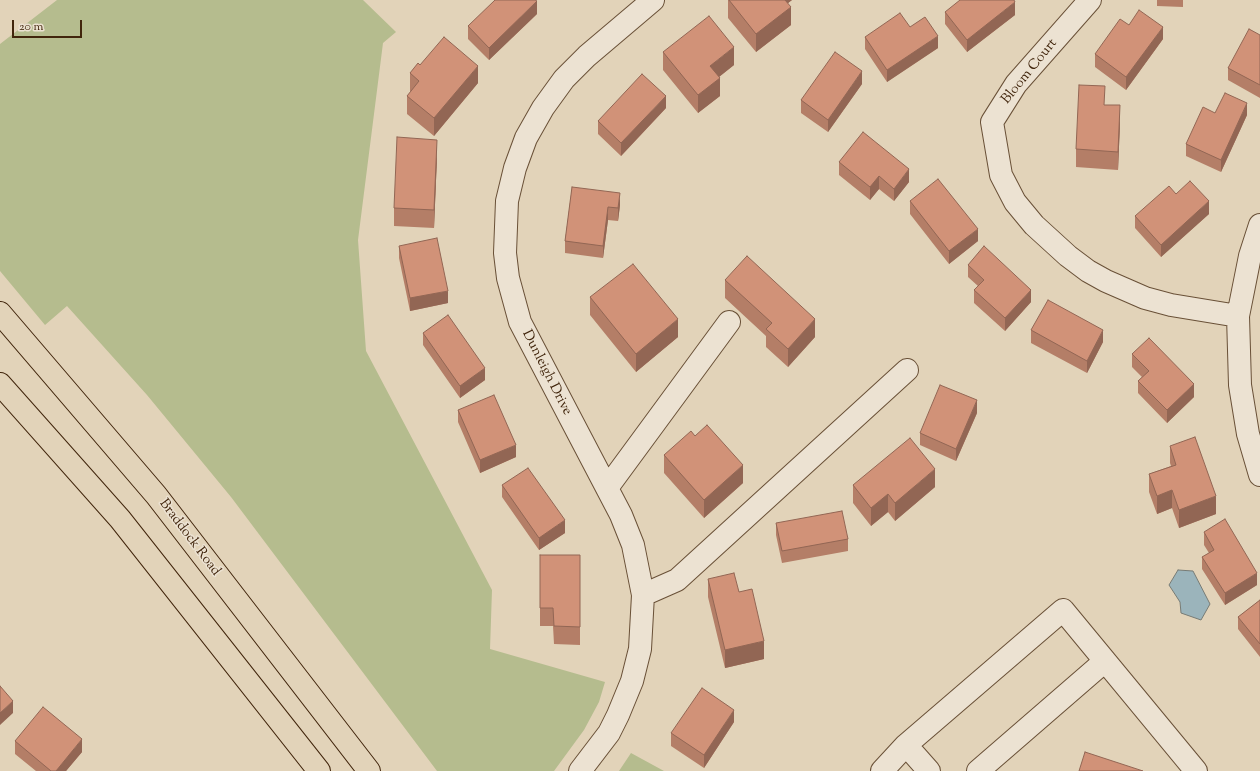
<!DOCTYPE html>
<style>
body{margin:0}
#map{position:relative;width:1260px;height:771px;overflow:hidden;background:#e2d3b9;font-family:"Sorts Mill Goudy",serif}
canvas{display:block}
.scale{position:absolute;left:12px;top:20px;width:70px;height:18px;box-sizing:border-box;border:2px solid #41250c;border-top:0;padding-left:5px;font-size:12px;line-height:14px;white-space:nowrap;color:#41250c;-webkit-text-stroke:3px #ece2d2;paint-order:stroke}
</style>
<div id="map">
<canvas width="1260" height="771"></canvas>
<div class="scale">20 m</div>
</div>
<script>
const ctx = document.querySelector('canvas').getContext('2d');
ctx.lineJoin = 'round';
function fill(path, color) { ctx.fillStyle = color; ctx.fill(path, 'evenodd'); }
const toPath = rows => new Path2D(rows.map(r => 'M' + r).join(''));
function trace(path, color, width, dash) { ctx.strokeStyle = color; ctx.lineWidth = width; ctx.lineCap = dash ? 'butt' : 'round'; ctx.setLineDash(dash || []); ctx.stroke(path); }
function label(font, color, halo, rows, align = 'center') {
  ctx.font = font + ' "Sorts Mill Goudy",serif'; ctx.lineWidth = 3; ctx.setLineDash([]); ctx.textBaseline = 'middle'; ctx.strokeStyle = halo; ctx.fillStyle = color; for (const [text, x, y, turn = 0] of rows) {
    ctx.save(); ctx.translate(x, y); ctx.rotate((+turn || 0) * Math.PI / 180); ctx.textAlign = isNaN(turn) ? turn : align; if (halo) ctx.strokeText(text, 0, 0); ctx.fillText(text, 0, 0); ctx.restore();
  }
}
fill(toPath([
 [57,0,363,0,396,32,383,43,358,240,366,351,492,590,490,649,605,682,599,702,584,730,554,771,437,771,231,497,147,395,67,306,45,325,0,271,0,44],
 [631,753,664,771,619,771]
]), '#b5bc8e');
const water = toPath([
 [1178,570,1193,571,1210,604,1201,620,1181,613,1180,602,1169,585,1178,570]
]);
fill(water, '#9bb4bb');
trace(water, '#777b75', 1);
const minor = toPath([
 [1090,0,1016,84,992,122,1001,175,1015,202,1034,225,1068,256,1088,271,1106,281,1145,298,1171,305,1238,316],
 [1260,225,1250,256,1238,316,1240,385,1248,434,1260,475],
 [607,488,729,322],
 [643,595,677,580,907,370],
 [906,745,929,771],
 [580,771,609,733,618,715,632,681,640,649,643,595,633,545,621,515,520,322,508,278,505,253,507,201,515,168,526,138,543,108,564,79,587,56,653,0],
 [882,771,906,745,1063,610,1196,771],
 [978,771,1105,661]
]);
const major = toPath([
 [0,313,156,495,369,771],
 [0,384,120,519,319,771]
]);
trace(minor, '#695037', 24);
trace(major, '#41250c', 24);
trace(minor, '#ece2d2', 22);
trace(major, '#e2d3b9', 22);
fill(toPath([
 [728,0,792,0,788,3,791,25,756,52,728,18],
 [1157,0,1183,0,1183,7,1157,6],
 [945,12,1015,15,967,52,945,24],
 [537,14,489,60,468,39,468,26],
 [1129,25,1163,39,1126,90,1095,67,1095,54],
 [910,27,938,48,887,82,865,49,865,37],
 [1260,35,1260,98,1228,80,1228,68],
 [663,52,734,65,719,77,720,96,698,113,663,70],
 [420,65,478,83,434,136,407,114,407,96,411,92,410,91,410,73],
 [862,84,828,132,801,113,801,100],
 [1105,105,1120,123,1118,170,1076,167,1076,149],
 [666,108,621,156,598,134,598,121],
 [1215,113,1247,115,1221,172,1186,156,1186,144],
 [437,157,434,228,394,226,394,208],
 [839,162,909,182,894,201,879,189,870,200,839,175],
 [572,187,620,205,618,221,608,220,603,258,565,253,565,241],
 [1176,194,1209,214,1161,257,1135,228,1135,216],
 [910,201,978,241,949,264,910,214],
 [399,246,448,303,410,311,399,258],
 [968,265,1031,302,1005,331,974,303,974,290,978,286,968,277],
 [725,280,815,337,788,367,766,347,766,336,725,298],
 [590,297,678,337,636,372,590,315],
 [1031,330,1103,342,1087,373,1031,343],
 [423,333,485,380,460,398,423,345],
 [1132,354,1194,397,1167,423,1138,393,1138,381,1142,377,1132,367],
 [458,410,516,457,480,473,458,422],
 [977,413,956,461,920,445,920,433],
 [695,436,743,483,704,518,664,473,664,455],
 [1170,446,1216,514,1179,528,1172,508,1157,514,1149,492,1149,474,1171,466,1170,463],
 [502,485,565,533,539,550,502,497],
 [853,485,935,487,895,521,888,512,871,526,853,503],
 [776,523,848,539,848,551,782,563,776,535],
 [1204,532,1257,585,1225,605,1202,569,1202,557,1209,553,1204,545],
 [540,555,580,555,580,645,554,644,553,626,540,626],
 [708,579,739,592,764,659,725,668,708,597],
 [1260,600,1260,657,1238,629,1238,617],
 [734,722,704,768,671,746,671,733],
 [15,741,82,752,66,771,36,771,15,754]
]), '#b47e67');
fill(toPath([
 [779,0,792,0,779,10],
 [537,1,537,14,489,60,489,48],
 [1015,2,1015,15,967,52,967,40],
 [791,7,791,25,756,52,756,34],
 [1163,27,1163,39,1126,90,1126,77],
 [938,36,938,48,887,82,887,70],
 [734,47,734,65,710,84,710,66],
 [478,66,478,83,434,136,434,118],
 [862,71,862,84,828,132,828,120],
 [720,78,720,96,698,113,698,95],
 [666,96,666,108,621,156,621,143],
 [1247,103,1247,115,1221,172,1221,160],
 [1120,105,1120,123,1118,170,1118,152],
 [437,140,437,157,434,228,434,210],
 [909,169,909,182,894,201,894,189],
 [879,176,879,189,870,200,870,187],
 [620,193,620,205,618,221,618,208],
 [1209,201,1209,214,1161,257,1161,245],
 [608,207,608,220,603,258,603,246],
 [978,229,978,241,949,264,949,251],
 [1031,290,1031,302,1005,331,1005,318],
 [448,291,448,303,410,311,410,298],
 [678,319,678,337,636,372,636,354],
 [815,319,815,337,788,367,788,349],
 [1103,330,1103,342,1087,373,1087,361],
 [485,368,485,380,460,398,460,386],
 [1194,384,1194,397,1167,423,1167,410],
 [977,400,977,413,956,461,956,449],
 [516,445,516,457,480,473,480,460],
 [743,465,743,483,704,518,704,500],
 [935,469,935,487,895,521,895,503],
 [1172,490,1172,508,1157,514,1157,496],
 [888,494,888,512,871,526,871,508],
 [1216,496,1216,514,1179,528,1179,510],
 [565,520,565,533,539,550,539,538],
 [1257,573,1257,585,1225,605,1225,593],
 [764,641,764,659,725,668,725,650],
 [13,701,13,713,0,725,0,713],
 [734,710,734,722,704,768,704,755],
 [82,739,82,752,66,771,56,771]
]), '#926654');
const building = toPath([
 [495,0,535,0,537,1,489,48,468,26,495,0],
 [729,0,785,0,791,7,756,34,729,0],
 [960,0,1014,0,1015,2,967,40,945,12,960,0],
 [1139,10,1163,27,1126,77,1095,54,1120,19,1129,25,1139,10],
 [900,13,910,27,925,17,938,36,887,70,865,37,900,13],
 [709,16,734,47,710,66,720,78,698,95,663,52,709,16],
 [1249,29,1260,35,1260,85,1228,68,1249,29],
 [444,37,478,66,434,118,407,96,419,81,410,73,418,63,420,65,444,37],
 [835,52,862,71,828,120,801,100,835,52],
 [642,74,666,96,621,143,598,121,642,74],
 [1079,85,1105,86,1104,105,1120,105,1118,152,1076,149,1079,85],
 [1225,93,1247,103,1221,160,1186,144,1203,107,1215,113,1225,93],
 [863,132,909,169,894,189,879,176,870,187,839,162,863,132],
 [397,137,437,140,434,210,394,208,397,137],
 [938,179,978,229,949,251,910,201,938,179],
 [1190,181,1209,201,1161,245,1135,216,1169,186,1176,194,1190,181],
 [572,187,620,193,618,208,608,207,603,246,565,241,572,187],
 [437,238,448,291,410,298,399,246,437,238],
 [984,246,1031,290,1005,318,974,290,984,280,968,265,984,246],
 [747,256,815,319,788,349,766,329,772,323,725,280,747,256],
 [633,264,678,319,636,354,590,297,633,264],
 [1048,300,1103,330,1087,361,1031,330,1048,300],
 [448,315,485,368,460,386,423,333,448,315],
 [1149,338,1194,384,1167,410,1138,381,1149,371,1132,354,1149,338],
 [940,385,977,400,956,449,920,433,940,385],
 [494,395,516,445,480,460,458,410,494,395],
 [707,425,743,465,704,500,664,455,691,431,695,436,707,425],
 [1195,437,1216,496,1179,510,1172,490,1157,496,1149,474,1176,465,1170,446,1195,437],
 [910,438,935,469,895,503,888,494,871,508,853,485,910,438],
 [528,468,565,520,539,538,502,485,528,468],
 [842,511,848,539,782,551,776,523,842,511],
 [1225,519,1257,573,1225,593,1202,557,1214,550,1204,532,1225,519],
 [540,555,580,555,580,627,554,626,553,608,540,608,540,555],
 [734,573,739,592,752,589,764,641,725,650,708,579,734,573],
 [1260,600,1260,644,1238,617,1260,600],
 [0,686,13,701,0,713,0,686],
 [702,688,734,710,704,755,671,733,702,688],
 [43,707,82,739,56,771,51,771,15,741,43,707],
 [1085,752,1143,771,1079,771,1085,752]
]);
fill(building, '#d19278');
trace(building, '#926654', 1);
label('14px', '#41250c', '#ece2d2', [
 ["Bloom Court",1030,72,-51],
 ["Dunleigh Drive",546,373,63],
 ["Braddock Road",189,538,53]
]);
</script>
